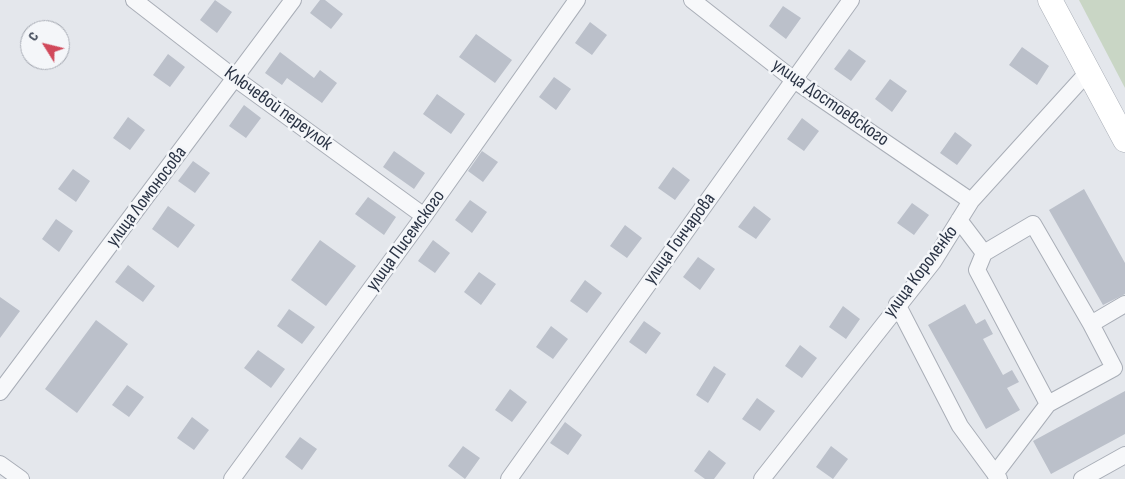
<!DOCTYPE html>
<meta charset="utf-8">
<style>
body{margin:0}
#map{position:relative;width:1125px;height:479px;overflow:hidden;background:#e4e7ec;font-family:"Sofia Sans Condensed",sans-serif}
canvas{display:block}
.north{position:absolute;left:20px;top:20px;width:50px;height:50px;box-sizing:border-box;background:#f4f6f9;border:1px solid #a4a8b1;border-radius:50%;rotate:306deg;font-size:14px;font-weight:700;line-height:20px;text-align:center;color:#2b3445}
.north::after{content:'';display:block;margin:auto;width:18px;height:22px;background:#d1495b;clip-path:polygon(50% 0,100% 100%,50% 72%,0 100%)}
</style>
<div id="map">
<canvas width="1125" height="479"></canvas>
<div class="north">С</div>
</div>
<script>
const ctx = document.querySelector('canvas').getContext('2d');
ctx.lineJoin = 'round';
function fill(path, color) { ctx.fillStyle = color; ctx.fill(path, 'evenodd'); }
const toPath = rows => new Path2D(rows.map(r => 'M' + r).join(''));
function trace(path, color, width, dash) { ctx.strokeStyle = color; ctx.lineWidth = width; ctx.lineCap = dash ? 'butt' : 'round'; ctx.setLineDash(dash || []); ctx.stroke(path); }
function label(font, color, halo, rows, align = 'center') {
  ctx.font = font + ' "Sofia Sans Condensed",sans-serif'; ctx.lineWidth = 5; ctx.setLineDash([]); ctx.textBaseline = 'middle'; ctx.strokeStyle = halo; ctx.fillStyle = color; for (const [text, x, y, turn = 0] of rows) {
    ctx.save(); ctx.translate(x, y); ctx.rotate((+turn || 0) * Math.PI / 180); ctx.textAlign = isNaN(turn) ? turn : align; if (halo) ctx.strokeText(text, 0, 0); ctx.fillText(text, 0, 0); ctx.restore();
  }
}
fill(toPath([
 [1079,0,1125,0,1125,88]
]), '#c9d6c5');
fill(toPath([
 [215,0,232,12,217,33,200,20],
 [320,0,325,0,343,14,331,29,310,13],
 [783,6,801,18,786,39,769,26],
 [590,22,607,35,592,55,575,43],
 [476,34,512,60,495,83,459,57],
 [1022,47,1049,66,1037,85,1009,65],
 [849,49,866,61,851,81,834,69],
 [280,52,314,78,320,70,337,83,322,103,287,78,282,85,265,73],
 [168,54,185,67,170,87,153,75],
 [554,77,571,89,556,110,539,97],
 [890,79,907,91,892,112,875,99],
 [437,94,465,114,451,134,423,114],
 [244,105,261,118,246,138,229,126],
 [128,117,145,130,130,150,113,138],
 [802,118,819,131,804,151,787,139],
 [955,132,972,145,957,165,940,153],
 [394,151,425,173,414,189,383,167],
 [482,151,498,162,483,182,468,171],
 [193,161,210,173,195,193,178,181],
 [673,167,690,180,675,200,658,188],
 [73,169,90,181,76,202,58,189],
 [1084,189,1125,263,1125,294,1103,305,1049,210],
 [368,197,396,217,384,235,355,214],
 [470,200,487,212,472,233,455,220],
 [912,203,929,215,914,235,897,223],
 [168,206,195,225,178,248,152,229],
 [754,206,771,219,756,239,738,227],
 [56,219,73,231,59,252,42,239],
 [625,225,642,238,627,258,610,246],
 [320,240,356,266,326,306,291,280],
 [433,240,450,253,435,273,418,261],
 [698,257,715,269,700,290,683,277],
 [128,265,155,286,143,302,115,282],
 [479,272,496,284,481,305,464,292],
 [585,280,602,293,587,313,570,301],
 [0,297,20,311,0,338],
 [965,304,976,324,985,319,993,334,983,339,1003,375,1012,370,1019,382,1007,388,1020,410,986,429,928,325],
 [843,306,860,319,846,339,829,327],
 [289,309,315,327,302,344,277,326],
 [96,320,128,344,77,413,45,389],
 [644,321,661,333,646,354,629,342],
 [551,326,568,339,553,359,536,347],
 [800,345,817,358,802,378,785,366],
 [258,350,285,369,271,388,244,368],
 [714,366,726,374,708,403,696,395],
 [127,385,144,397,129,417,112,405],
 [510,389,527,402,512,422,495,410],
 [1125,391,1125,434,1051,474,1033,441],
 [757,398,775,411,760,431,742,419],
 [192,417,209,430,194,450,177,438],
 [565,422,582,435,568,455,550,443],
 [300,437,317,449,302,470,285,457],
 [463,446,480,458,465,479,448,466],
 [831,446,848,459,833,479,816,467],
 [709,450,726,463,714,479,705,479,694,471]
]), '#bbc0ca');
const street = toPath([
 [134,0,236,79,424,216],
 [692,0,794,80,971,201],
 [959,220,984,253],
 [897,304,960,426,999,479],
 [1091,324,1114,368,1048,404,977,270,984,253,1033,224,1091,324,1125,304],
 [0,392,293,0],
 [0,464,21,479],
 [995,474,1048,404],
 [232,479,424,216,577,0],
 [509,479,851,0],
 [762,479,933,262,971,201,1088,72],
 [1082,479,1125,455]
]);
const secondary = toPath([
 [1050,0,1125,140]
]);
trace(street, '#a9aeb7', 18);
trace(secondary, '#a9aeb7', 25);
trace(street, '#f7f8fa', 16);
trace(secondary, '#fff', 24);
label('19px', '#2b3445', '#f4f6f9', [
 ["улица Достоевского",830,103,35],
 ["Ключевой переулок",278,109,36],
 ["улица Ломоносова",147,197,-53],
 ["улица Гончарова",680,239,-54],
 ["улица Писемского",406,241,-54],
 ["улица Короленко",921,272,-53]
]);
</script>
